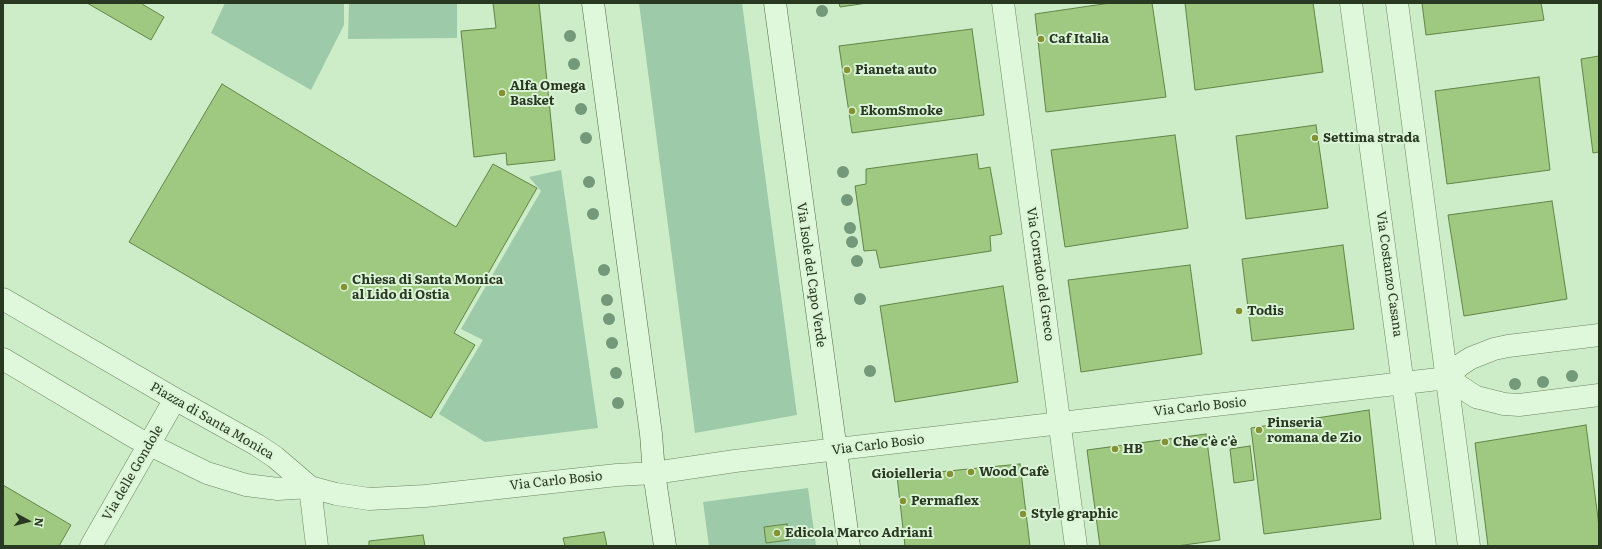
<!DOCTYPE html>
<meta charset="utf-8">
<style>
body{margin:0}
#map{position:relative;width:1602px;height:549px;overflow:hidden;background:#cdecc8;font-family:Literata,serif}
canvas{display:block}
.frame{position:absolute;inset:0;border:4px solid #293821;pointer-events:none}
.north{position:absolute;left:8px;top:501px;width:40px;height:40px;-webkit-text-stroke:3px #dbf4d7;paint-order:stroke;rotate:97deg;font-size:11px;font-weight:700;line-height:16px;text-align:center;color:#293821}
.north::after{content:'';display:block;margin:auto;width:14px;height:18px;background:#293821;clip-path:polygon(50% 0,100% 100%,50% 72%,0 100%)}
</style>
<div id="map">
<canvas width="1602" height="549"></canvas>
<div class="frame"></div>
<div class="north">N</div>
</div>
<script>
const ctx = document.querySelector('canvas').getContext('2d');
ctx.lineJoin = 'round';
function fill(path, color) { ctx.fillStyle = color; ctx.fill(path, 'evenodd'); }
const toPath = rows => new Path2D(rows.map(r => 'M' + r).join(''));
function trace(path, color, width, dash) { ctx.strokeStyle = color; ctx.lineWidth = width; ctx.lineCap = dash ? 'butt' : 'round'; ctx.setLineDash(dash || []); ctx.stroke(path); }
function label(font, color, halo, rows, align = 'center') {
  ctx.font = font + ' Literata,serif'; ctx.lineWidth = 4; ctx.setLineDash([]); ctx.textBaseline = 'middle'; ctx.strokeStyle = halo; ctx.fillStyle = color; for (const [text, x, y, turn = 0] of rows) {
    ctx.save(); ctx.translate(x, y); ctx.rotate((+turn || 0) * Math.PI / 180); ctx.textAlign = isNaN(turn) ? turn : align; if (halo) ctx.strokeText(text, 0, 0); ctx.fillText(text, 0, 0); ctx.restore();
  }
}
fill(toPath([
 [225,3,344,3,344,25,311,90,211,33],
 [349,3,457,3,457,38,348,39],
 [639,3,742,3,797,415,695,433],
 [561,170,598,428,485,442,439,414,483,340,461,329,541,191,529,177],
 [808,488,816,546,709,546,703,502]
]), '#9dcaa9');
const building = toPath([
 [87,3,143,3,142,4,164,17,151,40,87,3],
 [493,3,539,3,555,160,507,165,506,153,474,157,461,31,496,28,493,3],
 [839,3,867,3,840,7,839,3],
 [1110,3,1152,3,1166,97,1046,112,1035,14,1110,3],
 [1185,3,1313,3,1323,72,1195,90,1185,3],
 [1422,3,1541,3,1544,20,1426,35,1422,3],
 [972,29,984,115,852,133,839,46,972,29],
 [1599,56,1599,152,1593,153,1581,59,1599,56],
 [1539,77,1550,170,1447,184,1435,91,1539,77],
 [222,84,456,227,493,164,537,188,454,333,475,345,431,418,129,242,222,84],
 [1316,125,1328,208,1246,219,1236,136,1316,125],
 [1175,135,1188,228,1065,247,1051,150,1175,135],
 [977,154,979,169,990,167,1002,234,990,236,991,251,880,268,876,250,864,251,855,186,866,184,866,169,977,154],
 [1552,201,1567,299,1464,316,1448,215,1552,201],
 [1343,245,1354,329,1252,341,1242,259,1343,245],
 [1190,265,1202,354,1081,372,1068,280,1190,265],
 [1003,286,1018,382,895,402,880,306,1003,286],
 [1369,410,1381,519,1264,534,1251,428,1369,410],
 [1586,425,1599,526,1599,546,1488,546,1475,443,1586,425],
 [1206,434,1220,540,1177,546,1100,546,1087,450,1206,434],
 [1250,446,1254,480,1234,483,1230,449,1250,446],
 [1020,464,1030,546,905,546,897,476,1020,464],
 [3,485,71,525,59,546,3,546,3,485],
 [787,524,789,540,766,543,764,527,787,524],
 [604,532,607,546,565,546,563,538,604,532],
 [423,535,425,546,369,546,369,541,423,535]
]);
fill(building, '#9fc881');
trace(building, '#618546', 1);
const street = toPath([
 [1003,3,1076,546],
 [1351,3,1425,546],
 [1397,3,1469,546],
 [3,299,175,399,257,445,275,457,310,487],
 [3,359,136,438,207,473,246,485,278,489,310,487,336,494,369,499,425,496,617,475,654,473,735,461,1447,378,1460,365,1471,358,1494,349,1508,346,1599,335],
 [1447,378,1476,397,1504,404,1519,405,1599,395],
 [310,487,317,546],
 [91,546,175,399]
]);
const secondary = toPath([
 [593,3,651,434,654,473,665,546],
 [775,3,849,546]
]);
trace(street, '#6b875e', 23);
trace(secondary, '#4f6941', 23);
trace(street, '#dff7db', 22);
trace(secondary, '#dff7db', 22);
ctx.fillStyle = '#73987a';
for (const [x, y] of [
 [822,11],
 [570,36],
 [574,64],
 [581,109],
 [586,138],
 [843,172],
 [589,182],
 [847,200],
 [593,214],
 [850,228],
 [852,242],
 [857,261],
 [604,270],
 [860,299],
 [607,300],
 [609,319],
 [612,343],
 [870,371],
 [616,373],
 [1572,376],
 [1543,382],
 [1515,384],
 [618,403]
]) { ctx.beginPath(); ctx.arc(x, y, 6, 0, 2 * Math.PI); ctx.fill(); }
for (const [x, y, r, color] of [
 [1041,39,4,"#839232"],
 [847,70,4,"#839232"],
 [502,93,4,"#839232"],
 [852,111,4,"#839232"],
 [1315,138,4,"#839232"],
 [344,287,4,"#839232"],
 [1239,311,4,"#839232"],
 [1259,430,4,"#839232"],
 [1165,442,4,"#839232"],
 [1115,449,4,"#839232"],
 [971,472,4,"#839232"],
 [950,474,4,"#839232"],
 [903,501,4,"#839232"],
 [1023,514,4,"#839232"],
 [777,533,4,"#839232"]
]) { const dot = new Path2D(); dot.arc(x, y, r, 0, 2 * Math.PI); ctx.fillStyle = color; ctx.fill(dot); trace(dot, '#dbf4d7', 1.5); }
label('bold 13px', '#293821', '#dbf4d7', [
 ["Caf Italia",1049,39],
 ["Pianeta auto",855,70],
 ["Alfa Omega",510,86],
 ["Basket",510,101],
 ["EkomSmoke",860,111],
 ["Settima strada",1323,138],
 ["Chiesa di Santa Monica",352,280],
 ["al Lido di Ostia",352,295],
 ["Todis",1247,311],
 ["Pinseria",1267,423],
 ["romana de Zio",1267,438],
 ["Che c'è c'è",1173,442],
 ["HB",1123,449],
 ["Wood Cafè",979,472],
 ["Gioielleria",942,474,"right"],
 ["Permaflex",911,501],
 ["Style graphic",1031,514],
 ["Edicola Marco Adriani",785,533]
], 'left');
label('13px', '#293821', '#dbf4d7', [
 ["Via Corrado del Greco",1040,274,82],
 ["Via Costanzo Casana",1389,274,82],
 ["Via Isole del Capo Verde",811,275,82],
 ["Via Carlo Bosio",1200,407,-6],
 ["Piazza di Santa Monica",212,421,30],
 ["Via Carlo Bosio",878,445,-7],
 ["Via delle Gondole",133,473,-60],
 ["Via Carlo Bosio",556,481,-6]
]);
</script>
